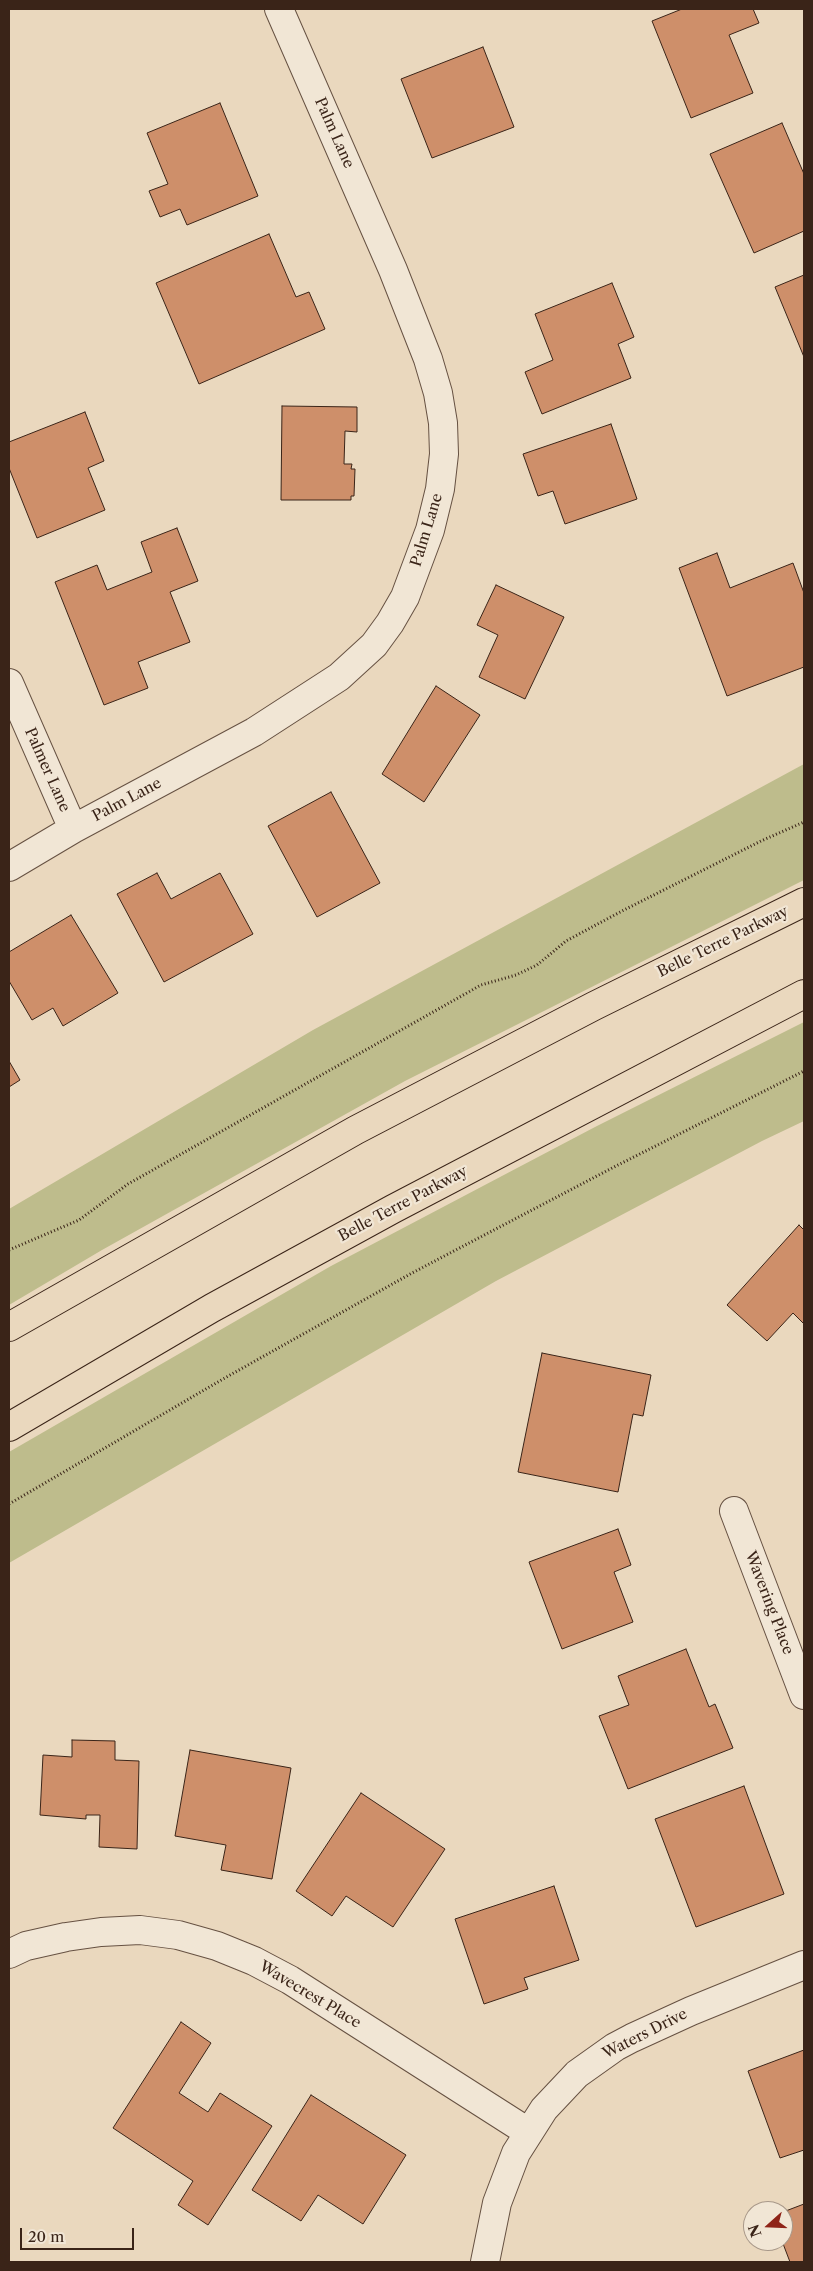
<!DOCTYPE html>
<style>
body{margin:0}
#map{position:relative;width:813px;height:2271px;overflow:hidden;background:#ead8be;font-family:"Libre Caslon Text",serif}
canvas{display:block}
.frame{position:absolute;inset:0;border:10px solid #3a2418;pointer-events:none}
.north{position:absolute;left:743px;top:2201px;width:50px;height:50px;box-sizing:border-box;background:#f1e6d5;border:1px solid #a89889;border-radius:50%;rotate:250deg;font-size:14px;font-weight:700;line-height:20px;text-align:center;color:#3a2418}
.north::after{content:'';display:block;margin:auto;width:18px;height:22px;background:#8f2418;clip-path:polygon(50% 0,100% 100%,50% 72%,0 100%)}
.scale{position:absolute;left:20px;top:2228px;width:114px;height:22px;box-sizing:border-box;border:2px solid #3a2418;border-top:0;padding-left:6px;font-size:15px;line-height:18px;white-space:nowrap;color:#3a2418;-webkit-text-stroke:4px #f1e6d5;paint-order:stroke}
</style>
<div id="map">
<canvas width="813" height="2271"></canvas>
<div class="frame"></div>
<div class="north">N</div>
<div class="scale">20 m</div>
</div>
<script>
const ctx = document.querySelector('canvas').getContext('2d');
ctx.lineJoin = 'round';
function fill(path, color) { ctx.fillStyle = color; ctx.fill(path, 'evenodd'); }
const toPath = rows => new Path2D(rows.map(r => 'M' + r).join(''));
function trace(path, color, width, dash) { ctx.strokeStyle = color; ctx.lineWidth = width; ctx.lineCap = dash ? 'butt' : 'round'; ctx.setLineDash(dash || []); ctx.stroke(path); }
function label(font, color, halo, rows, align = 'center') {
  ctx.font = font + ' "Libre Caslon Text",serif'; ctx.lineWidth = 4.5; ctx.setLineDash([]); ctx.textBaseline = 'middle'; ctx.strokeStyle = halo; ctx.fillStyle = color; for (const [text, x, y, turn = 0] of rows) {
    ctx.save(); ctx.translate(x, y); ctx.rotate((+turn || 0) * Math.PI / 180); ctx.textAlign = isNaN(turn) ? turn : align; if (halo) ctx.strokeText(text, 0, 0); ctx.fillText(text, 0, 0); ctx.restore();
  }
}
fill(toPath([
 [804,764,804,880,405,1081,102,1250,9,1305,9,1209,313,1030],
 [804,1022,804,1121,762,1141,496,1281,9,1563,9,1452,331,1266,595,1127]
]), '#bebc8c');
const building = toPath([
 [682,9,753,9,759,23,729,35,753,93,691,118,652,21,682,9],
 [483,47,514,127,432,158,401,79,483,47],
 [220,103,258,196,187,225,180,209,160,217,149,191,168,184,147,133,220,103],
 [782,123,804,174,804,231,754,253,710,154,782,123],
 [269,234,296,297,309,292,325,329,199,384,156,283,269,234],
 [804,275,804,357,775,287,804,275],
 [612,283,634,337,618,344,631,378,542,414,525,372,553,360,535,314,612,283],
 [282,406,357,407,357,432,345,431,344,464,352,464,351,469,355,469,354,496,351,496,351,500,281,500,282,406],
 [85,412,104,461,88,468,105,510,37,538,9,468,9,442,85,412],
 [611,424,637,499,565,524,553,491,538,496,523,454,611,424],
 [177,528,198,581,170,592,190,642,138,662,148,688,104,705,55,582,97,565,107,590,152,572,141,542,177,528],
 [717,553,730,588,793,563,804,593,804,667,727,696,679,568,717,553],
 [496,585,564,617,525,699,479,677,498,635,477,625,496,585],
 [436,686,480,715,424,802,382,774,436,686],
 [331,792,380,883,317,917,268,826,331,792],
 [157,873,171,899,220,873,253,934,164,982,117,894,157,873],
 [71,915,118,993,63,1026,53,1008,32,1020,9,981,9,952,71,915],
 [9,1061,20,1080,9,1087,9,1061],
 [799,1225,804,1230,804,1324,793,1313,767,1341,727,1305,799,1225],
 [542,1353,651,1375,643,1416,633,1414,618,1492,518,1472,542,1353],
 [618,1529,631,1565,614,1572,633,1622,562,1649,529,1562,618,1529],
 [686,1649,709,1707,715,1704,733,1748,628,1789,599,1716,629,1705,618,1676,686,1649],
 [72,1740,115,1741,115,1760,139,1761,137,1849,99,1847,100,1815,86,1815,86,1819,40,1815,43,1755,72,1757,72,1740],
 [190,1750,291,1768,272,1879,221,1870,226,1845,175,1836,190,1750],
 [744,1786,784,1894,696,1927,655,1819,744,1786],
 [361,1793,445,1849,393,1927,346,1896,332,1916,296,1891,361,1793],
 [554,1886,579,1960,524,1978,528,1989,484,2004,455,1919,554,1886],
 [181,2022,211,2043,179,2093,208,2112,220,2093,272,2126,208,2225,178,2205,193,2181,113,2128,181,2022],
 [804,2050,804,2150,780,2158,748,2071,804,2050],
 [311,2095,406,2155,363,2224,318,2195,301,2221,252,2190,311,2095],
 [804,2204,804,2262,790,2262,782,2241,783,2212,804,2204]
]);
fill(building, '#ce8f6a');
trace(building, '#3a2418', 1);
const minor = toPath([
 [9,683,73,829],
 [9,867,73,829,254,732,339,677,374,645,390,623,405,597,430,530,440,489,444,454,443,423,438,393,428,359,393,270,279,9],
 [734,1511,804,1695],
 [9,1954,26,1946,66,1937,101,1932,140,1930,178,1935,217,1946,254,1961,290,1980,528,2132],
 [485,2262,497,2203,516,2153,544,2109,577,2074,615,2047,632,2038,691,2011,804,1965]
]);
const major = toPath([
 [9,1327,356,1130,594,1006,804,902],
 [9,1427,212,1308,393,1209,804,994]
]);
trace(minor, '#665142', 30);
trace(major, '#3a2418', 30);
trace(toPath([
 [9,1250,79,1220,128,1184,481,985,516,975,537,965,566,941,622,911,761,841,804,822],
 [9,1504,223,1379,412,1273,616,1166,804,1071]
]), '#3a2418', 3, [1, 2.5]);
trace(minor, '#f1e6d5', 28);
trace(major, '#ead8be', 28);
label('15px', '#3a2418', '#f1e6d5', [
 ["Palm Lane",334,133,66],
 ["Palm Lane",427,530,-73],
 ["Palmer Lane",47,770,66],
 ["Palm Lane",127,800,-28],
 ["Belle Terre Parkway",723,942,-26],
 ["Belle Terre Parkway",403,1204,-28],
 ["Wavering Place",769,1603,69],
 ["Wavecrest Place",310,1995,31],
 ["Waters Drive",645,2034,-27]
]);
</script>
